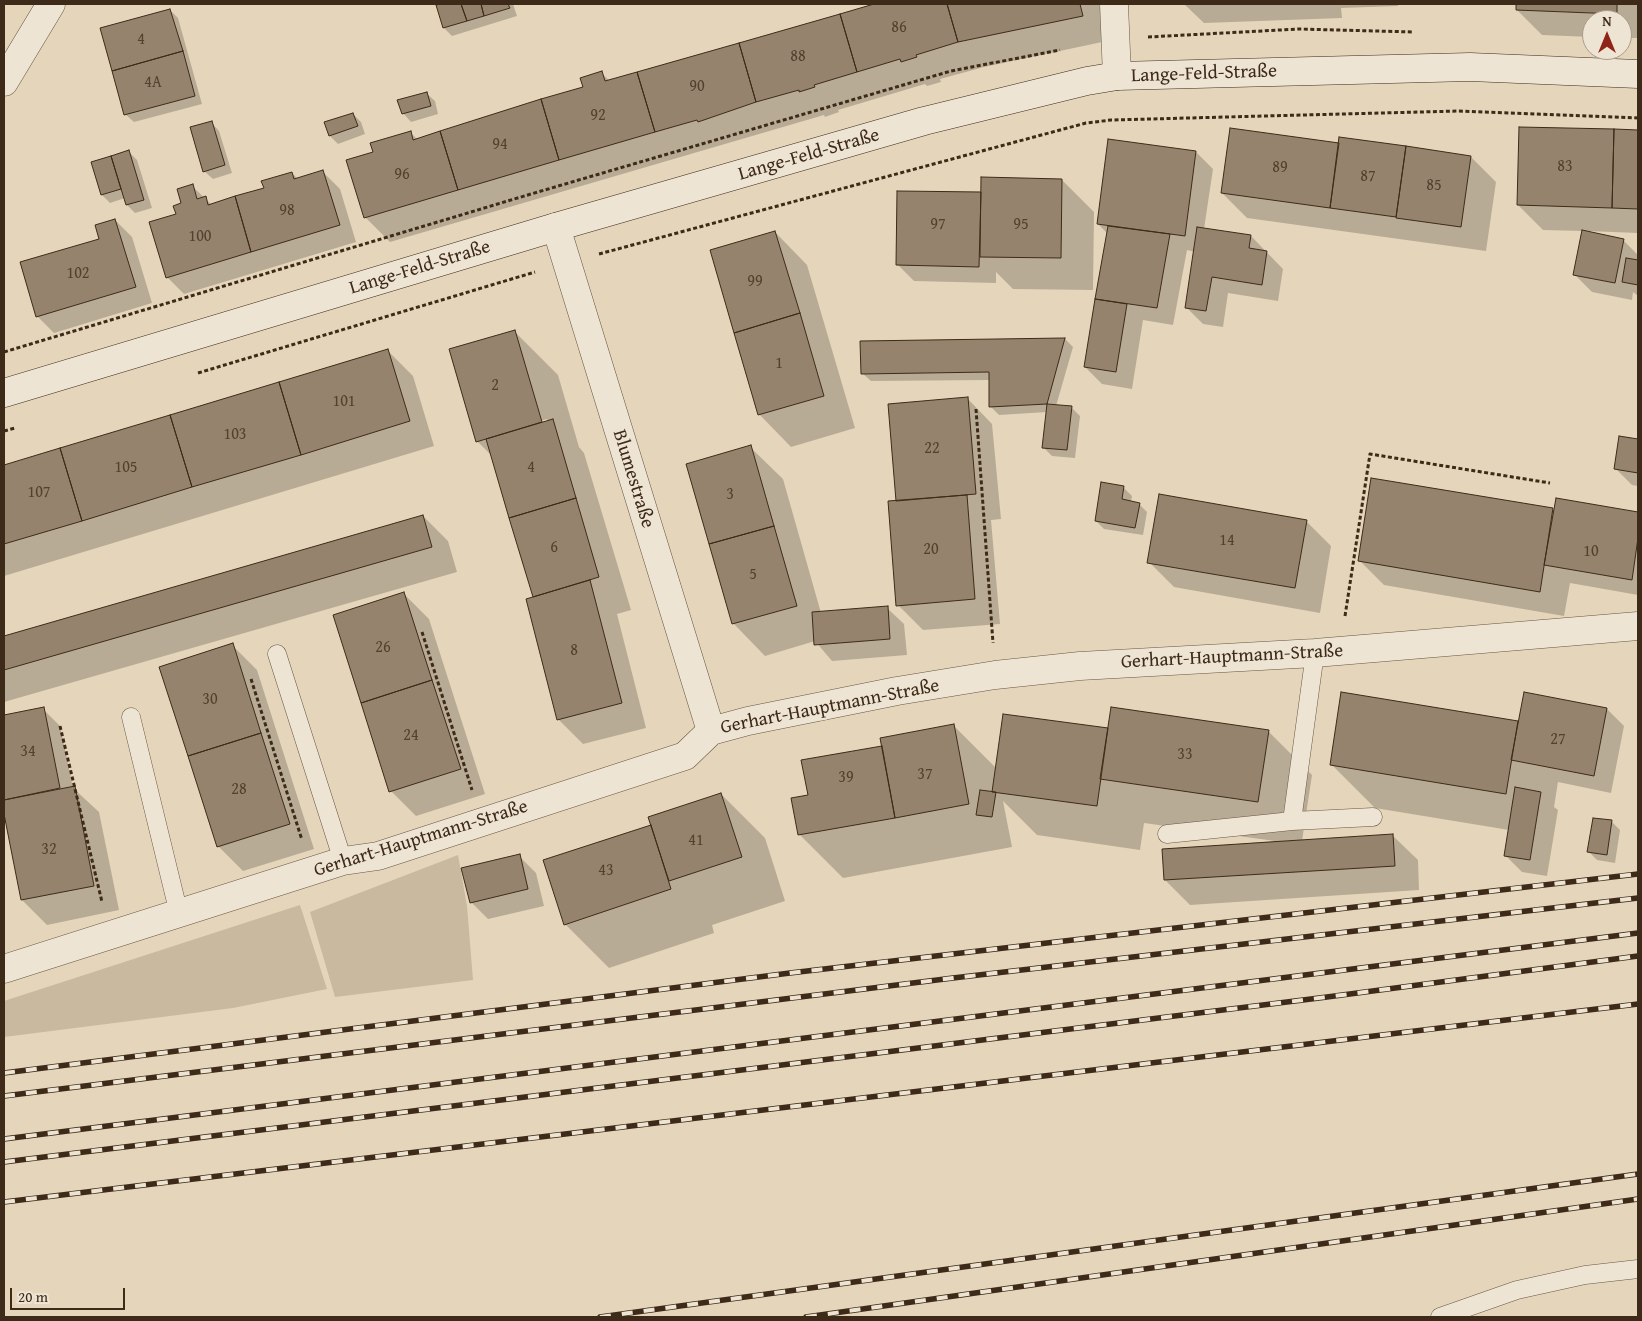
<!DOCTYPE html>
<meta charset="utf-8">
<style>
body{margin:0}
#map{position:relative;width:1642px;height:1321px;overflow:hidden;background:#e5d6bb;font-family:"Gentium Book Plus",serif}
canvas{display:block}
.frame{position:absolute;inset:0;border:5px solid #3e2a19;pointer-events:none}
.north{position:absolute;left:1582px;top:10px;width:50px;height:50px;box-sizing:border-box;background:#eee4d3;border:1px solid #a89a89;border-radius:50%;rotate:0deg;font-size:14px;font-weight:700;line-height:20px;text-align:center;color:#3e2a19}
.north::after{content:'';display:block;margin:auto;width:18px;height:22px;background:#8f2418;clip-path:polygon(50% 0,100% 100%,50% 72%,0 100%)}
.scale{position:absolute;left:10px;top:1288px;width:115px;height:22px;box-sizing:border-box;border:2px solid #3e2a19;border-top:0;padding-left:6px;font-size:15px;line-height:18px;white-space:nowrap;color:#3e2a19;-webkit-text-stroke:4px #eee4d3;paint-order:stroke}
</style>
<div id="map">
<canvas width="1642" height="1321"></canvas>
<div class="frame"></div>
<div class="north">N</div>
<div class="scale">20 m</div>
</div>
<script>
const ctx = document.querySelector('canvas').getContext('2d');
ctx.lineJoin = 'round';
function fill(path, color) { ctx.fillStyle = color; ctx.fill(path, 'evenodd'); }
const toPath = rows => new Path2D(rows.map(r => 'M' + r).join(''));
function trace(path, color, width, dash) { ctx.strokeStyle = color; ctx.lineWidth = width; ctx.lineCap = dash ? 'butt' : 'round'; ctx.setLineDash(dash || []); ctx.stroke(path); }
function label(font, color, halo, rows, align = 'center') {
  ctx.font = font + ' "Gentium Book Plus",serif'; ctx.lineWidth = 4.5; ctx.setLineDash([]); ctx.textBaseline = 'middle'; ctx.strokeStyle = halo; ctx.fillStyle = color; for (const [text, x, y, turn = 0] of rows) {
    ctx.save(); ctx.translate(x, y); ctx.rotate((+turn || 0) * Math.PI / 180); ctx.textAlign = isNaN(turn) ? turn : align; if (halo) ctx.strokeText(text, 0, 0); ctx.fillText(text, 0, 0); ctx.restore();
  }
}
fill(toPath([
 [458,855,467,906,473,980,335,997,310,912],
 [300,905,327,989,233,1008,4,1037,4,1001]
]), '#c9b99f');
fill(toPath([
 [445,4,513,4,517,16,452,36,444,28,437,6],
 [878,4,1099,4,1107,41,984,67,940,79,941,82,927,86,925,84,838,110,839,112,825,117,824,115,390,242,365,217,375,153,410,132,418,140,585,88,601,73,610,81],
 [1184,4,1398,4,1398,6,1341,8,1342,18,1204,23],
 [1517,4,1638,4,1638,38,1622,38,1622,20,1592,20,1592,37,1542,35,1517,10],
 [170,10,178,18,202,104,134,122,125,114],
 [426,93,435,101,438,114,411,122,403,113],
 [353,114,361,122,365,134,338,144,330,136,326,123],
 [211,122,219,131,232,173,213,179,204,171],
 [1520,128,1638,131,1638,233,1587,231,1623,240,1638,255,1638,296,1633,292,1632,300,1592,292,1575,275,1583,231,1543,230,1518,205],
 [1340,138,1471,157,1496,182,1486,251,1247,218,1222,193,1340,145],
 [129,152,137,160,152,208,135,213,127,205,125,198,110,203,102,195,92,163],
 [1196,152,1213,169,1204,229,1251,236,1283,269,1278,301,1228,293,1223,327,1203,324,1186,307,1195,252,1187,250,1173,325,1143,320,1132,389,1102,384,1085,367,1108,234,1098,224],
 [323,172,340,189,356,242,184,294,167,277,177,215,192,186,212,205,265,189,292,173,298,179],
 [1062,180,1094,212,1093,290,1013,289,996,272,996,283,914,281,897,264,982,193],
 [115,220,132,237,152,303,54,333,37,316],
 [775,232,807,265,855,428,791,447,759,414],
 [514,331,558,375,579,447,584,453,631,610,617,614,646,728,583,744,558,719,534,597,492,456,477,441],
 [547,419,548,422,527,428,526,425],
 [1065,339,1073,347,1056,406,1071,407,1080,416,1075,458,1052,456,1043,447,1047,412,999,415,991,407,990,380,871,381,862,373,862,342],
 [388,351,413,376,434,446,4,576,4,466],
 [967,398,992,424,1001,519,991,520,1000,624,923,630,898,605,897,502],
 [1620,438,1638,441,1638,486,1632,485,1615,468],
 [750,447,783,479,821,613,887,608,904,624,907,655,832,661,815,641,765,656,733,623],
 [1123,487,1132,496,1131,502,1139,504,1147,512,1143,535,1104,529,1096,521],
 [1557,500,1638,513,1638,595,1570,583,1564,616,1384,585,1359,560,1553,510,1555,512],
 [423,516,448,541,457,572,4,702,4,637],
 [1306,521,1331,546,1320,613,1174,587,1149,562],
 [404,594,429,619,485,794,416,816,391,791],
 [232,645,257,670,314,849,243,871,218,846],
 [43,709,60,726,73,788,99,812,119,910,47,925,22,900,4,814,4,716],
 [1607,709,1624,726,1611,793,1558,782,1554,807,1558,810,1547,876,1522,872,1505,855,1509,830,1375,808,1331,764,1518,722],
 [953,725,997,769,1109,730,1268,731,1312,775,1302,841,1392,835,1418,860,1419,890,1190,905,1165,880,1164,850,1275,841,1144,823,1140,850,1037,835,1003,801,1012,847,843,878,799,834,809,796,883,747],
 [721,794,765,838,785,901,712,925,714,933,609,968,565,924,652,826],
 [1612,822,1620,830,1615,863,1597,860,1589,852],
 [519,856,536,873,544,906,488,919,471,902]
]), '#0003');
const building = toPath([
 [441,4,461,4,467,21,443,28,436,5,441,4],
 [461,4,481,4,484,16,467,21,461,4],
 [481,4,508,4,510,8,484,16,481,4],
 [874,4,947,4,958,42,916,55,917,57,901,62,900,59,857,72,840,14,874,4],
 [947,4,1080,4,1083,16,958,42,947,4],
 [1516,4,1617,4,1617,14,1516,10,1516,4],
 [170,9,183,51,112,71,100,28,170,9],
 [840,14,857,72,814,85,815,87,799,92,799,90,756,102,739,43,840,14],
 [739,43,756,102,698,122,697,120,655,132,637,72,739,43],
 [183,51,195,96,124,115,112,71,183,51],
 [602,71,605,81,637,72,655,132,559,160,541,99,583,87,580,78,602,71],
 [427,92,431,106,402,114,397,100,427,92],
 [541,99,559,160,458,190,440,131,541,99],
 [353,113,358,126,329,136,324,122,353,113],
 [212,121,225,165,203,172,190,127,212,121],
 [1519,127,1614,129,1612,208,1517,205,1519,127],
 [1230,128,1339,143,1330,208,1221,193,1230,128],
 [1614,129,1638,130,1638,209,1612,208,1614,129],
 [411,131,413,140,440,131,458,190,364,218,346,160,373,152,370,143,411,131],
 [1339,137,1406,146,1396,217,1330,208,1339,137],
 [1108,139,1196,151,1185,236,1097,224,1108,139],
 [1406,146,1471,156,1461,227,1396,218,1406,146],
 [129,150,144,200,126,205,111,156,129,150],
 [111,156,121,189,101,195,91,162,111,156],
 [323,170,340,225,251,252,235,196,264,188,261,181,292,172,294,179,323,170],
 [981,177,1062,179,1061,258,980,257,981,177],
 [193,184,197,199,206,196,208,205,235,196,251,252,166,278,149,222,176,214,173,206,181,203,177,189,193,184],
 [897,191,981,192,979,267,896,265,897,191],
 [115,219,136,287,36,317,20,262,99,239,95,225,115,219],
 [1108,226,1170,234,1157,308,1095,299,1108,226],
 [1197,227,1251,235,1249,248,1267,251,1262,285,1212,277,1206,311,1185,308,1197,227],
 [1582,230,1624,239,1615,283,1573,275,1582,230],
 [775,231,800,313,734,333,710,250,775,231],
 [1626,258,1638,260,1638,285,1622,282,1626,258],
 [1095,299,1127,304,1116,372,1084,367,1095,299],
 [800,313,824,396,758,415,734,333,800,313],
 [515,330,542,422,476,442,449,349,515,330],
 [1065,338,1047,404,989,407,989,372,861,374,860,341,1065,338],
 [388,349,410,421,301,455,279,382,388,349],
 [279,382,301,455,192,487,170,415,279,382],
 [968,397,976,494,896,501,888,404,968,397],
 [1047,404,1072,406,1067,450,1042,448,1047,404],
 [170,415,192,487,82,521,60,448,170,415],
 [553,419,576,498,509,518,486,439,553,419],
 [1619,436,1638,439,1638,473,1614,469,1619,436],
 [751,445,774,526,709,544,686,464,751,445],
 [60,448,82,521,4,544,4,465,60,448],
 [1371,478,1553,508,1540,592,1358,561,1371,478],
 [1101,482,1124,486,1122,499,1140,503,1135,528,1095,521,1101,482],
 [1159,494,1307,520,1295,588,1147,563,1159,494],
 [967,495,975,599,896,606,888,501,967,495],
 [576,498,599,577,533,597,509,518,576,498],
 [1556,498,1638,512,1638,538,1632,580,1544,565,1556,498],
 [423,515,432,547,4,670,4,636,423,515],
 [774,526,797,606,732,624,709,544,774,526],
 [590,580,622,703,557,720,526,599,590,580],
 [404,592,432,680,361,703,333,615,404,592],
 [888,606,890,639,814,645,812,612,888,606],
 [233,643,261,733,188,756,159,667,233,643],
 [432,680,461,769,389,792,361,703,432,680],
 [1341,692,1518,721,1506,794,1330,765,1341,692],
 [1524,692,1607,708,1594,776,1511,760,1524,692],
 [44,707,60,788,4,800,4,715,44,707],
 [1111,707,1269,730,1258,802,1100,779,1111,707],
 [1003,714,1108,728,1097,806,992,792,1003,714],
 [954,724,969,804,895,818,880,738,954,724],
 [261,733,290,824,217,847,188,756,261,733],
 [882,746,895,818,798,835,791,798,808,795,801,760,882,746],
 [75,786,94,886,21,900,4,814,4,800,75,786],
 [1515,787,1541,792,1530,860,1504,856,1515,787],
 [980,790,996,792,992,817,976,815,980,790],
 [721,793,742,857,669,881,648,817,721,793],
 [1593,818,1612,820,1607,855,1587,852,1593,818],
 [651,825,671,889,564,925,543,860,651,825],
 [1393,834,1395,866,1164,880,1162,849,1393,834],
 [520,854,528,889,470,903,461,868,520,854]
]);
fill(building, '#95836d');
trace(building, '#3e2a19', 1);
const lane = toPath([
 [277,654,343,861],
 [131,717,179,914],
 [1292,821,1373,817],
 [1167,834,1292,821,1315,653],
 [1440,1317,1517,1290,1585,1275,1638,1269]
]);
const street = toPath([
 [1114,4,1117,76],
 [4,82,51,4],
 [556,227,711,731],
 [4,969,343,861,378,856,685,756,711,731,748,721,897,691,995,675,1080,666,1315,653,1638,626]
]);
const secondary = toPath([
 [4,393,556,227,924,121,1087,81,1117,76,1470,67,1638,74]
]);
trace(lane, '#685542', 19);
trace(street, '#685542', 29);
trace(secondary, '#3e2a19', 29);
trace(toPath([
 [1148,37,1299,29,1414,32],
 [599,254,1086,123,1111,120,1458,111,1638,118],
 [4,352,531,194,951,71,1060,50],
 [198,373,535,272],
 [976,409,993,643],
 [4,431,15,428],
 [1345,616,1370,454,1550,483],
 [422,632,472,790],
 [251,679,302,840],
 [60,726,102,902]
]), '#3e2a19', 3, [4, 2.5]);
trace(lane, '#eee4d3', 18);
trace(street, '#eee4d3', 28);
trace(secondary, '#eee4d3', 28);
const rail = toPath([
 [4,1073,790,973,1638,874],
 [4,1096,953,978,1638,898],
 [4,1139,1638,933],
 [4,1162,1327,997,1638,956],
 [4,1202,1638,1004],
 [600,1317,1638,1174],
 [806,1317,1638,1199]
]);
trace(rail, '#3e2a19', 5.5);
trace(rail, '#eee4d3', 4, [11]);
label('16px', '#54402e', null, [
 ["86",899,28],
 ["4",141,40],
 ["88",798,57],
 ["4A",153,83],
 ["90",697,87],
 ["92",598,116],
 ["94",500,145],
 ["83",1565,167],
 ["89",1280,168],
 ["96",402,175],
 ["87",1368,177],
 ["85",1434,186],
 ["98",287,211],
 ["97",938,225],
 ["95",1021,225],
 ["100",200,237],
 ["102",78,274],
 ["99",755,282],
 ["1",779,364],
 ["2",495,386],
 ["101",344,402],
 ["103",235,435],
 ["22",932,449],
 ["105",126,468],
 ["4",531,468],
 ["107",39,493],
 ["3",730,495],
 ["14",1227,541],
 ["6",554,548],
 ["20",931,550],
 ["10",1591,552],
 ["5",753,575],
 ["26",383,648],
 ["8",574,651],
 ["30",210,700],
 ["24",411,736],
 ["27",1558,740],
 ["34",28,752],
 ["33",1185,755],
 ["37",925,775],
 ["39",846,778],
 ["28",239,790],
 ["41",696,841],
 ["32",49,850],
 ["43",606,871]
]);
label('19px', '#3e2a19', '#eee4d3', [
 ["Lange-Feld-Straße",1204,74,-2],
 ["Lange-Feld-Straße",809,155,-16],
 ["Lange-Feld-Straße",420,268,-17],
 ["Blumestraße",633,479,73],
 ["Gerhart-Hauptmann-Straße",1232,657,-3],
 ["Gerhart-Hauptmann-Straße",830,707,-11],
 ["Gerhart-Hauptmann-Straße",421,839,-17]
]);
</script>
